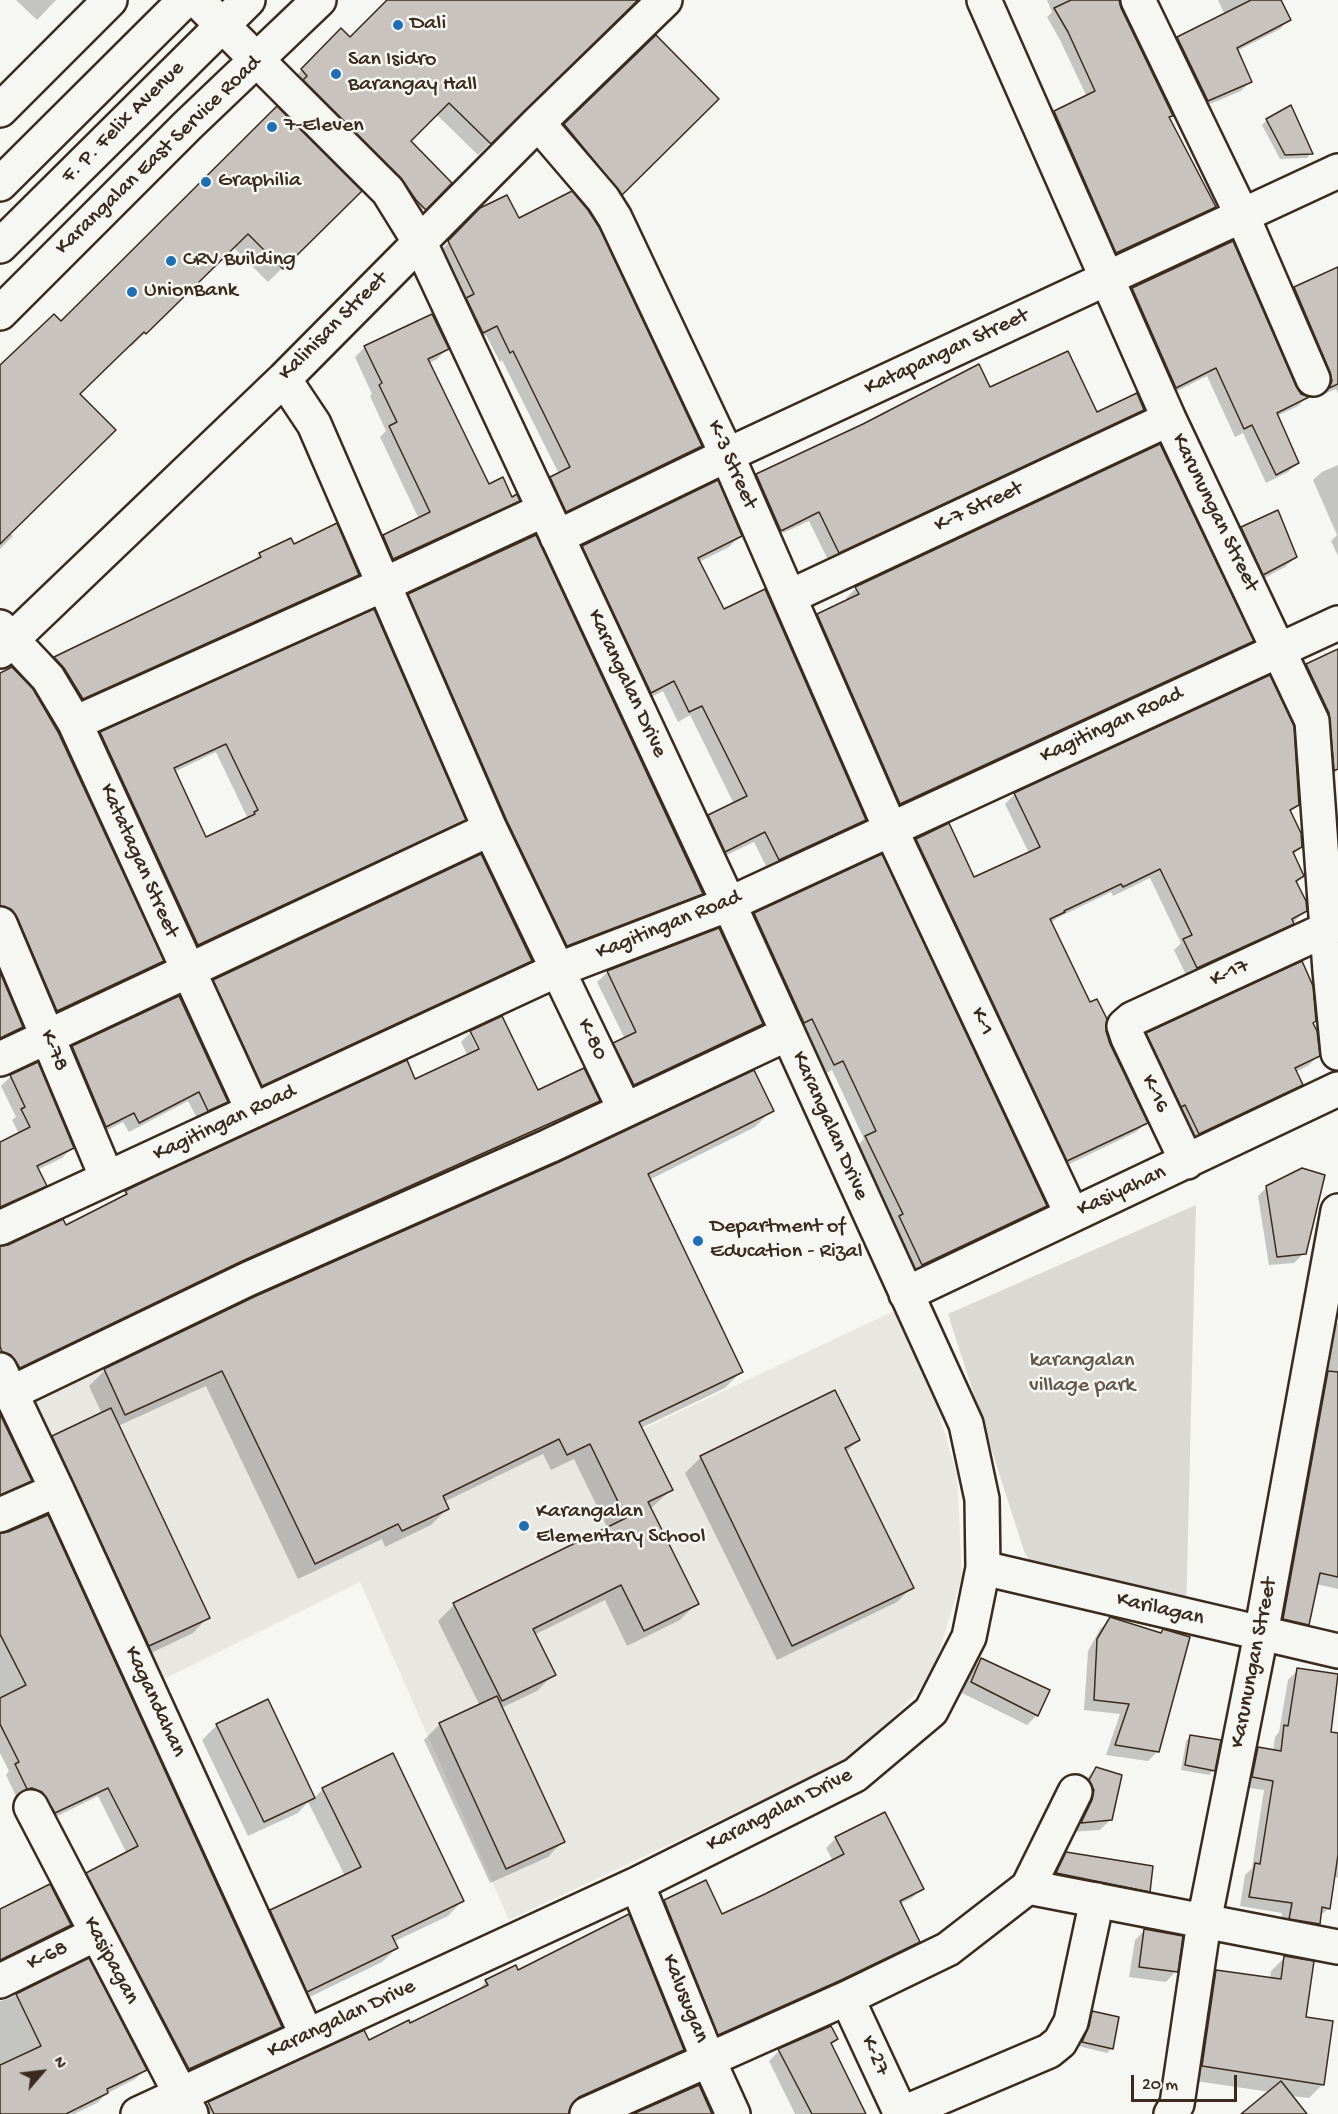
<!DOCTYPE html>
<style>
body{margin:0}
#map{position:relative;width:1338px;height:2114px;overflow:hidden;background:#f6f6f2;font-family:"Gochi Hand",sans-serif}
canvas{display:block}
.north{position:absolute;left:12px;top:2042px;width:60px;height:60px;-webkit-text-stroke:4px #f6f6f2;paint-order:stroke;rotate:62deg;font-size:16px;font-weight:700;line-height:24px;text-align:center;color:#3b2a1e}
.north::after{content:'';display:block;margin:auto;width:21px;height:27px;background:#3b2a1e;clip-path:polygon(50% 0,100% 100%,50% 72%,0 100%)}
.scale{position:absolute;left:1131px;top:2075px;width:106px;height:27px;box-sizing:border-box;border:3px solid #3b2a1e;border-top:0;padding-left:8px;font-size:18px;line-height:21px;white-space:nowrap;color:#3b2a1e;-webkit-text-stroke:4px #f6f6f2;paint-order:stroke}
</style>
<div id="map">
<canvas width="1338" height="2114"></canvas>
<div class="north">N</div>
<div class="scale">20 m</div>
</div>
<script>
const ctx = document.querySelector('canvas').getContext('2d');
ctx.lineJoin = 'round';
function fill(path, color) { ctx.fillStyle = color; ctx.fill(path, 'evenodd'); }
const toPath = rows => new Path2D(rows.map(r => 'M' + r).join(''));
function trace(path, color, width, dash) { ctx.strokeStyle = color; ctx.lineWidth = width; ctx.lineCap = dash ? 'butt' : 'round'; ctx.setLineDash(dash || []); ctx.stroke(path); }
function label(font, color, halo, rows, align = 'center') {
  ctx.font = font + ' "Gochi Hand",sans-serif'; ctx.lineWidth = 5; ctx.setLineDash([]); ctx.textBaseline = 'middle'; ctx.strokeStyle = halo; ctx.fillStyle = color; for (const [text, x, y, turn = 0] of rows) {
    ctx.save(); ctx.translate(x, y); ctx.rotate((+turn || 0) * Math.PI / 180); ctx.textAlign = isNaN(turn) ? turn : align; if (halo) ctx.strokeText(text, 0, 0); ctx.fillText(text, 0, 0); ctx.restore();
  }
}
fill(toPath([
 [503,1173,628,1436,894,1311,937,1407,957,1475,962,1577,931,1678,854,1757,509,1920,360,1582,162,1680,27,1392]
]), '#e8e7e2');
fill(toPath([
 [1196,1205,1186,1616,1033,1564,1025,1554,948,1314]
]), '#dad9d3');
fill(toPath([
 [16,0,56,0,37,20],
 [389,0,636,0,478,155,436,114,409,141,450,183,412,221,290,82,329,42,350,39],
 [1047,0,1118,0,1119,8,1171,115,1168,119,1214,207,1206,215,1108,260,1046,120,1054,112,1087,97,1060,40,1047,17,1052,12],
 [1218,0,1279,0,1289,19,1280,29,1237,51,1250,82,1241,91,1198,109,1169,48,1178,38,1225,15],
 [656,37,717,99,606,209,550,140],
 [277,108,360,191,268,282,233,247,131,347,129,344,78,394,10,533,13,536,0,549,0,368,61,323],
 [1267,120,1311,153,1307,158,1280,159,1262,125],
 [481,210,518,220,700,446,690,456,556,521,541,489,551,478,559,474,502,360,500,362,486,335,472,342,439,252],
 [1232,243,1294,387,1300,395,1306,397,1298,406,1277,416,1297,463,1288,472,1266,483,1243,433,1235,437,1207,376,1167,396,1123,298,1132,289],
 [1338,269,1338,393,1336,389,1322,395,1324,390,1287,297,1295,289],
 [365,347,447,349,437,359,429,363,488,486,518,500,508,510,383,569,374,547,384,537,419,519,380,437,386,431,370,396,372,394,355,357],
 [1143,409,1132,420,829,562,809,521,783,533,759,478,756,478,781,535,770,540,747,486,757,476,1097,414],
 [1338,465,1338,556,1331,541,1337,535,1313,480,1322,472],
 [1242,528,1296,557,1285,567,1253,584,1232,538],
 [740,536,729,547,699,562,723,611,864,820,853,831,768,870,754,842,714,861,698,827,709,817,734,804,690,715,678,722,663,691,640,703,572,558,583,547],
 [260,554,357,575,347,585,72,708,45,668,55,659,251,563],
 [856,588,1252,641,1242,651,890,813,808,625,818,615,847,601,846,598],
 [409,595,702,893,690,905,555,957,398,607],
 [373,611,464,819,454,829,188,954,91,743,101,734],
 [216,752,248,819,205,839,174,772],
 [1307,665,1338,716,1338,768,1327,773,1328,776,1338,773,1327,778,1299,673],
 [0,675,162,961,152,971,47,1020,0,918],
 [1015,794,1298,804,1290,812,1301,847,1293,855,1303,876,1296,883,1305,911,1283,933,1187,977,1174,950,1181,943,1150,878,1113,896,1111,892,1057,918,1051,923,1105,1031,1109,1045,1146,1123,1136,1132,1057,1170,907,849,917,840,973,879,1029,853,1005,804],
 [755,914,1045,1206,1034,1217,911,1275,855,1148,864,1139,832,1070,823,1075,744,925],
 [718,930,761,1024,751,1034,624,1094,604,1054,614,1044,625,1039,597,982,608,972],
 [531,960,521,971,252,1095,204,991,214,981],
 [0,976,21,1027,11,1037,0,1042],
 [502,1018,537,1092,583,1070,598,1101,588,1111,228,1272,9,1377,0,1364,0,1248,8,1246,62,1221,65,1227,155,1179,406,1062,415,1081,468,1056,461,1042,471,1032],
 [470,1034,474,1034,484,1055,481,1057],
 [1312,1024,1318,1056,1308,1066,1295,1072,1301,1085,1292,1094,1189,1143,1138,1044,1147,1034],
 [73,1047,226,1101,216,1112,198,1120,188,1101,129,1132,123,1122,96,1136,62,1057],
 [11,1076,72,1148,62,1158,37,1170,45,1185,35,1195,0,1212,0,1144,19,1134,12,1120,16,1117,1,1086],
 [772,1110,755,1127,649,1180,741,1372,725,1388,641,1428,671,1490,650,1509,697,1603,680,1620,627,1646,605,1600,534,1635,554,1674,537,1691,501,1708,563,1841,548,1857,490,1883,424,1740,440,1724,480,1706,438,1621,454,1605,608,1529,574,1459,551,1470,543,1454,444,1502,447,1509,431,1525,385,1547,382,1539,298,1579,206,1386,118,1426,208,1617,193,1633,134,1661,38,1452,53,1437,102,1414,89,1386,105,1370],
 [1267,1187,1303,1254,1294,1263,1269,1265,1258,1196],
 [1338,1323,1338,1589,1316,1584,1308,1624,1297,1634,1273,1629,1327,1333],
 [834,1392,858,1440,846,1452,912,1587,897,1602,777,1660,685,1473,701,1457],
 [0,1417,30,1480,20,1490,0,1499],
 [0,1535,280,2027,270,2036,179,2079,77,1884,87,1874,127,1854,98,1796,45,1822,17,1798,6,1775,9,1771,0,1753],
 [1111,1619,1158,1751,1148,1761,1106,1755,1120,1714,1084,1710,1088,1651,1100,1629],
 [982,1659,1037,1715,1027,1725,962,1693,972,1669],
 [1298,1670,1329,1734,1338,1735,1338,1878,1333,1876,1329,1908,1319,1917,1318,1924,1308,1934,1280,1928,1282,1913,1240,1906,1245,1875,1252,1868,1264,1790,1243,1787,1248,1759,1258,1748,1273,1751,1275,1737,1279,1732,1288,1680],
 [217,1725,314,1798,323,1789,462,1901,448,1916,393,1942,397,1948,382,1962,293,2005,256,1926,271,1911,345,1876,308,1802,298,1813,248,1836,202,1740],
 [1191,1736,1213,1770,1209,1775,1181,1770,1186,1741],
 [1096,1768,1110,1820,1100,1830,1072,1832,1080,1791,1086,1779],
 [836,1838,922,1888,912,1898,900,1904,918,1941,909,1951,828,1990,709,2043,655,1911,665,1901,722,1915,833,1861,826,1848],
 [1067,1854,1149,1891,1139,1901,1047,1883,1056,1864],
 [0,1911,70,1925,60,1935,0,1964],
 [1145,1930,1176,1971,1166,1982,1129,1977,1135,1940],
 [1285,1957,1304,2019,1322,2085,1309,2098,1291,2096,1305,2114,1243,2114,1270,2092,1189,2080,1203,1985,1216,1971,1270,1979,1271,1971],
 [88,1960,145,2070,135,2079,106,2094,97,2103,74,2114,0,2114,0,2001,8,1999],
 [518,1972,682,2050,672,2060,569,2106,567,2114,198,2114,207,2104,363,2032,368,2042,409,2025,477,1992,486,1981],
 [1093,2013,1112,2048,1107,2053,1078,2046,1085,2032,1088,2018],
 [836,2039,831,2044,864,2114,795,2114,769,2061,779,2051]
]), '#0003');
const building = toPath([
 [387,0,638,0,491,144,449,103,411,141,452,183,426,210,416,200,401,178,303,80,307,76,301,69,341,28,350,37,387,0],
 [1071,0,1119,0,1121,8,1173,116,1169,117,1216,207,1116,253,1054,111,1095,91,1068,32,1054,8,1071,0],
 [1251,0,1281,0,1291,20,1237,48,1252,82,1208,101,1177,37,1251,0],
 [656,35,719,99,622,195,564,124,656,35],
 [1291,105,1313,154,1285,155,1266,119,1291,105],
 [277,106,362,191,283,269,248,234,146,334,144,332,119,356,80,394,116,430,0,544,0,365,54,314,61,321,277,106],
 [572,191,588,210,599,227,702,446,566,512,550,477,570,467,513,351,510,353,497,326,483,333,466,298,474,294,448,241,480,208,507,195,519,218,572,191],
 [1233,241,1296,386,1301,394,1309,397,1277,413,1299,463,1276,475,1252,425,1244,429,1216,368,1176,388,1132,288,1233,241],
 [1338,267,1338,384,1329,388,1332,381,1330,372,1294,287,1338,267],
 [432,314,449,349,428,359,489,484,503,477,512,497,517,494,520,501,393,559,383,535,430,512,389,426,397,422,379,385,382,383,364,346,432,314],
 [1068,351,1097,412,1137,393,1144,410,839,553,819,512,781,531,756,474,863,424,979,364,990,387,1068,351],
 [1160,444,1254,641,900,804,817,614,859,594,855,587,1160,444],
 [718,480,742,536,698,558,724,609,765,589,866,820,779,860,765,832,725,852,708,815,747,796,702,706,689,712,674,681,651,693,582,546,718,480],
 [1278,510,1297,557,1263,575,1241,527,1278,510],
 [337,523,359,575,83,699,64,668,54,657,261,557,259,553,291,538,294,544,337,523],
 [536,535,703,894,567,946,507,821,408,594,536,535],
 [374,609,466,820,198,945,100,732,374,609],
 [226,744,258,810,254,812,255,814,206,837,174,768,226,744],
 [1338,649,1338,769,1334,771,1329,713,1306,664,1338,649],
 [12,667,33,689,58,732,164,961,57,1011,17,917,11,909,0,906,0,673,12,667],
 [1270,675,1294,726,1299,805,1290,810,1301,833,1302,847,1293,852,1304,876,1296,881,1306,901,1307,911,1292,919,1294,924,1197,968,1183,939,1192,935,1160,869,1123,887,1121,884,1064,911,1065,912,1050,919,1090,1002,1097,999,1107,1019,1106,1031,1110,1044,1148,1123,1067,1161,916,839,949,823,974,877,1040,847,1014,793,1270,675],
 [481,854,532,961,262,1086,213,980,481,854],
 [882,854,1047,1206,922,1265,899,1216,903,1214,865,1136,876,1131,843,1061,834,1065,812,1019,804,1023,754,913,882,854],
 [719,928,763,1024,634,1085,613,1043,636,1032,607,971,719,928],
 [1302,961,1313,986,1316,1021,1313,1023,1317,1031,1320,1056,1295,1068,1303,1085,1199,1134,1185,1105,1181,1107,1146,1033,1302,961],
 [0,972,23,1027,0,1038,0,972],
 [179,996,228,1102,208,1111,199,1092,139,1123,134,1113,106,1127,72,1046,179,996],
 [502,1016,538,1090,584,1068,600,1101,240,1262,20,1368,11,1355,2,1352,0,1346,0,1246,8,1245,63,1219,66,1225,127,1194,125,1191,154,1177,407,1060,415,1079,479,1049,470,1031,502,1016],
 [38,1062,74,1148,37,1166,47,1186,0,1207,0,1142,30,1127,21,1109,25,1107,10,1075,38,1062],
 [754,1070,774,1111,648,1174,743,1372,639,1422,673,1490,648,1502,699,1604,644,1631,621,1585,533,1629,556,1675,502,1701,453,1603,626,1518,590,1444,567,1455,559,1439,443,1496,449,1509,402,1531,398,1524,315,1564,222,1371,125,1415,104,1369,256,1296,557,1163,754,1070],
 [1302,1168,1325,1175,1306,1254,1277,1257,1266,1186,1302,1168],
 [1328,1371,1338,1372,1338,1577,1320,1573,1309,1625,1283,1619,1328,1371],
 [835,1390,860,1440,845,1448,914,1588,792,1646,700,1456,835,1390],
 [111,1408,210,1618,149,1646,52,1436,111,1408],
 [0,1414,32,1481,0,1495,0,1414],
 [48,1515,282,2027,189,2069,86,1873,138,1846,108,1788,55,1813,42,1792,32,1788,27,1789,15,1764,19,1762,0,1724,0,1698,26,1685,0,1634,0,1533,8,1532,48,1515],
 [1110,1617,1161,1633,1163,1629,1190,1637,1159,1752,1115,1745,1129,1704,1094,1700,1097,1639,1110,1617],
 [981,1658,1050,1690,1038,1716,971,1682,981,1658],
 [1297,1668,1338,1674,1331,1732,1338,1733,1338,1855,1330,1909,1322,1907,1320,1924,1289,1919,1292,1903,1249,1897,1255,1863,1260,1864,1273,1781,1252,1777,1258,1747,1281,1751,1284,1725,1288,1726,1297,1668],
 [497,1696,565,1842,506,1869,439,1723,497,1696],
 [268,1699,315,1798,264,1822,216,1724,268,1699],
 [1190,1735,1221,1740,1215,1771,1185,1765,1190,1735],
 [393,1753,464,1901,392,1936,398,1948,307,1992,270,1910,361,1867,322,1788,393,1753],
 [1096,1767,1122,1775,1112,1820,1081,1823,1092,1800,1094,1790,1089,1780,1096,1767],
 [885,1812,924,1889,900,1901,920,1942,839,1981,718,2035,664,1900,706,1880,722,1914,765,1894,844,1854,835,1837,885,1812],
 [1066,1852,1153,1866,1150,1892,1056,1873,1066,1852],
 [50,1884,71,1925,0,1960,0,1909,50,1884],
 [629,1914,684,2050,579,2097,572,2104,569,2114,214,2114,208,2102,364,2030,369,2040,409,2020,410,2023,488,1985,485,1980,516,1965,518,1970,629,1914],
 [1144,1929,1183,1936,1178,1972,1139,1967,1144,1929],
 [1284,1956,1314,1961,1306,2017,1333,2021,1324,2085,1202,2066,1216,1970,1281,1979,1284,1956],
 [89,1958,147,2070,107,2089,108,2093,66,2114,0,2114,0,2065,41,2046,16,1994,89,1958],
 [1092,2011,1119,2017,1113,2049,1082,2042,1089,2026,1092,2011],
 [831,2026,838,2039,831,2043,866,2114,812,2114,778,2049,831,2026],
 [1281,2081,1307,2114,1241,2114,1281,2081],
 [699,2085,712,2114,633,2114,699,2085]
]);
fill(building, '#c8c3be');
trace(building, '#3b2a1e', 1.5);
const street = toPath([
 [984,0,1169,419,1312,721,1330,971,1338,1053],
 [1138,0,1242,215,1313,379],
 [0,110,110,0],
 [538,123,603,199,615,218,727,455,890,828,1072,1215],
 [0,313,188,125,319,0],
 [284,379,314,424,490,829,625,1110],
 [557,537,727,455,1338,171],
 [789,597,1169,419],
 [0,627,48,678,75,723,253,1111],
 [0,651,284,379,538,123,665,0],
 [75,723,385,584,544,510],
 [0,924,107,1178],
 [0,1059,490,829],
 [1187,1162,1128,1038,1124,1026,1132,1019,1338,924],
 [0,1228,557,970,729,904,1338,623],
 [906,1294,1338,1089],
 [0,1370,57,1490,307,2036],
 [11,1393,248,1279,549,1146,787,1034],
 [0,1515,57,1490],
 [983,1568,1338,1651],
 [31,1807,191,2114],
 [637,1884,708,2059,733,2114],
 [1028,1887,1338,1947],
 [0,1981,96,1934],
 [847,1998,901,2114],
 [138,2114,637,1884,855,1775,931,1711,969,1637,983,1568,982,1499,966,1424,729,904,419,241,388,191,197,0],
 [587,2114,847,1998,948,1949,1028,1887,1075,1792],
 [901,2114,1049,2051,1060,2042,1071,2022,1097,1900],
 [1171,2114,1177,2104,1204,1922,1261,1634,1338,1211]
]);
const secondary = toPath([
 [0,184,185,0],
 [0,246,248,0]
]);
trace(street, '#3b2a1e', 38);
trace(secondary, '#3b2a1e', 38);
trace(street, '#f6f6f2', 33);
trace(secondary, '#f6f6f2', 33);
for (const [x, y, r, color] of [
 [398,25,6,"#1f6fb2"],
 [336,74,6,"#1f6fb2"],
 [272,127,6,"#1f6fb2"],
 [206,182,6,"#1f6fb2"],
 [171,261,6,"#1f6fb2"],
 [132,292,6,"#1f6fb2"],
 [698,1241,6,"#1f6fb2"],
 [524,1526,6,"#1f6fb2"]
]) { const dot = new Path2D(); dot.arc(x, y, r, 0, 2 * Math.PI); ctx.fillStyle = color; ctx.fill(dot); trace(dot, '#f6f6f2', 2); }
label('22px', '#3b2a1e', '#f6f6f2', [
 ["Dali",410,25],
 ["San Isidro",348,61],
 ["Barangay Hall",348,86],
 ["7-Eleven",284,127],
 ["Graphilia",218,182],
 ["CRV Building",183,261],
 ["UnionBank",144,292],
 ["Department of",710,1228],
 ["Education - Rizal",710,1253],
 ["Karangalan",536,1513],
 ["Elementary School",536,1538]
], 'left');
label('22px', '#3b2a1e', '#f6f6f2', [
 ["F. P. Felix Avenue",124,123,-45],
 ["Karangalan East Service Road",159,156,-44],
 ["Kalinisan Street",334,327,-45],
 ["Katapangan Street",947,353,-25],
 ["K-3 Street",731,465,66],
 ["K-7 Street",979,508,-25],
 ["Karunungan Street",1214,513,64],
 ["Karangalan Drive",626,684,65],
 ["Kagitingan Road",1112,726,-25],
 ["Katatagan Street",138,861,66],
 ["Kagitingan Road",669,926,-22],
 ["K-17",1230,974,-25],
 ["K-1",981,1022,65],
 ["K-80",591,1040,64],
 ["K-78",53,1051,67],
 ["K-16",1154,1094,64],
 ["Kagitingan Road",225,1124,-25],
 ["Karangalan Drive",829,1126,66],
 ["Kasiyahan",1122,1192,-25],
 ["Karilagan",1160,1610,13],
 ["Karunungan Street",1255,1663,-79],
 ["Kagandahan",154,1702,65],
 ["Karangalan Drive",780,1811,-27],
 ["K-68",48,1957,-26],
 ["Kasipagan",110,1961,62],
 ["Kalusugan",684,1999,68],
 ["Karangalan Drive",342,2020,-25],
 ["K-27",874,2056,65]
]);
label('22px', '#63564b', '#f6f6f2', [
 ["karangalan",1082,1362],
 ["village park",1082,1387]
]);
</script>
